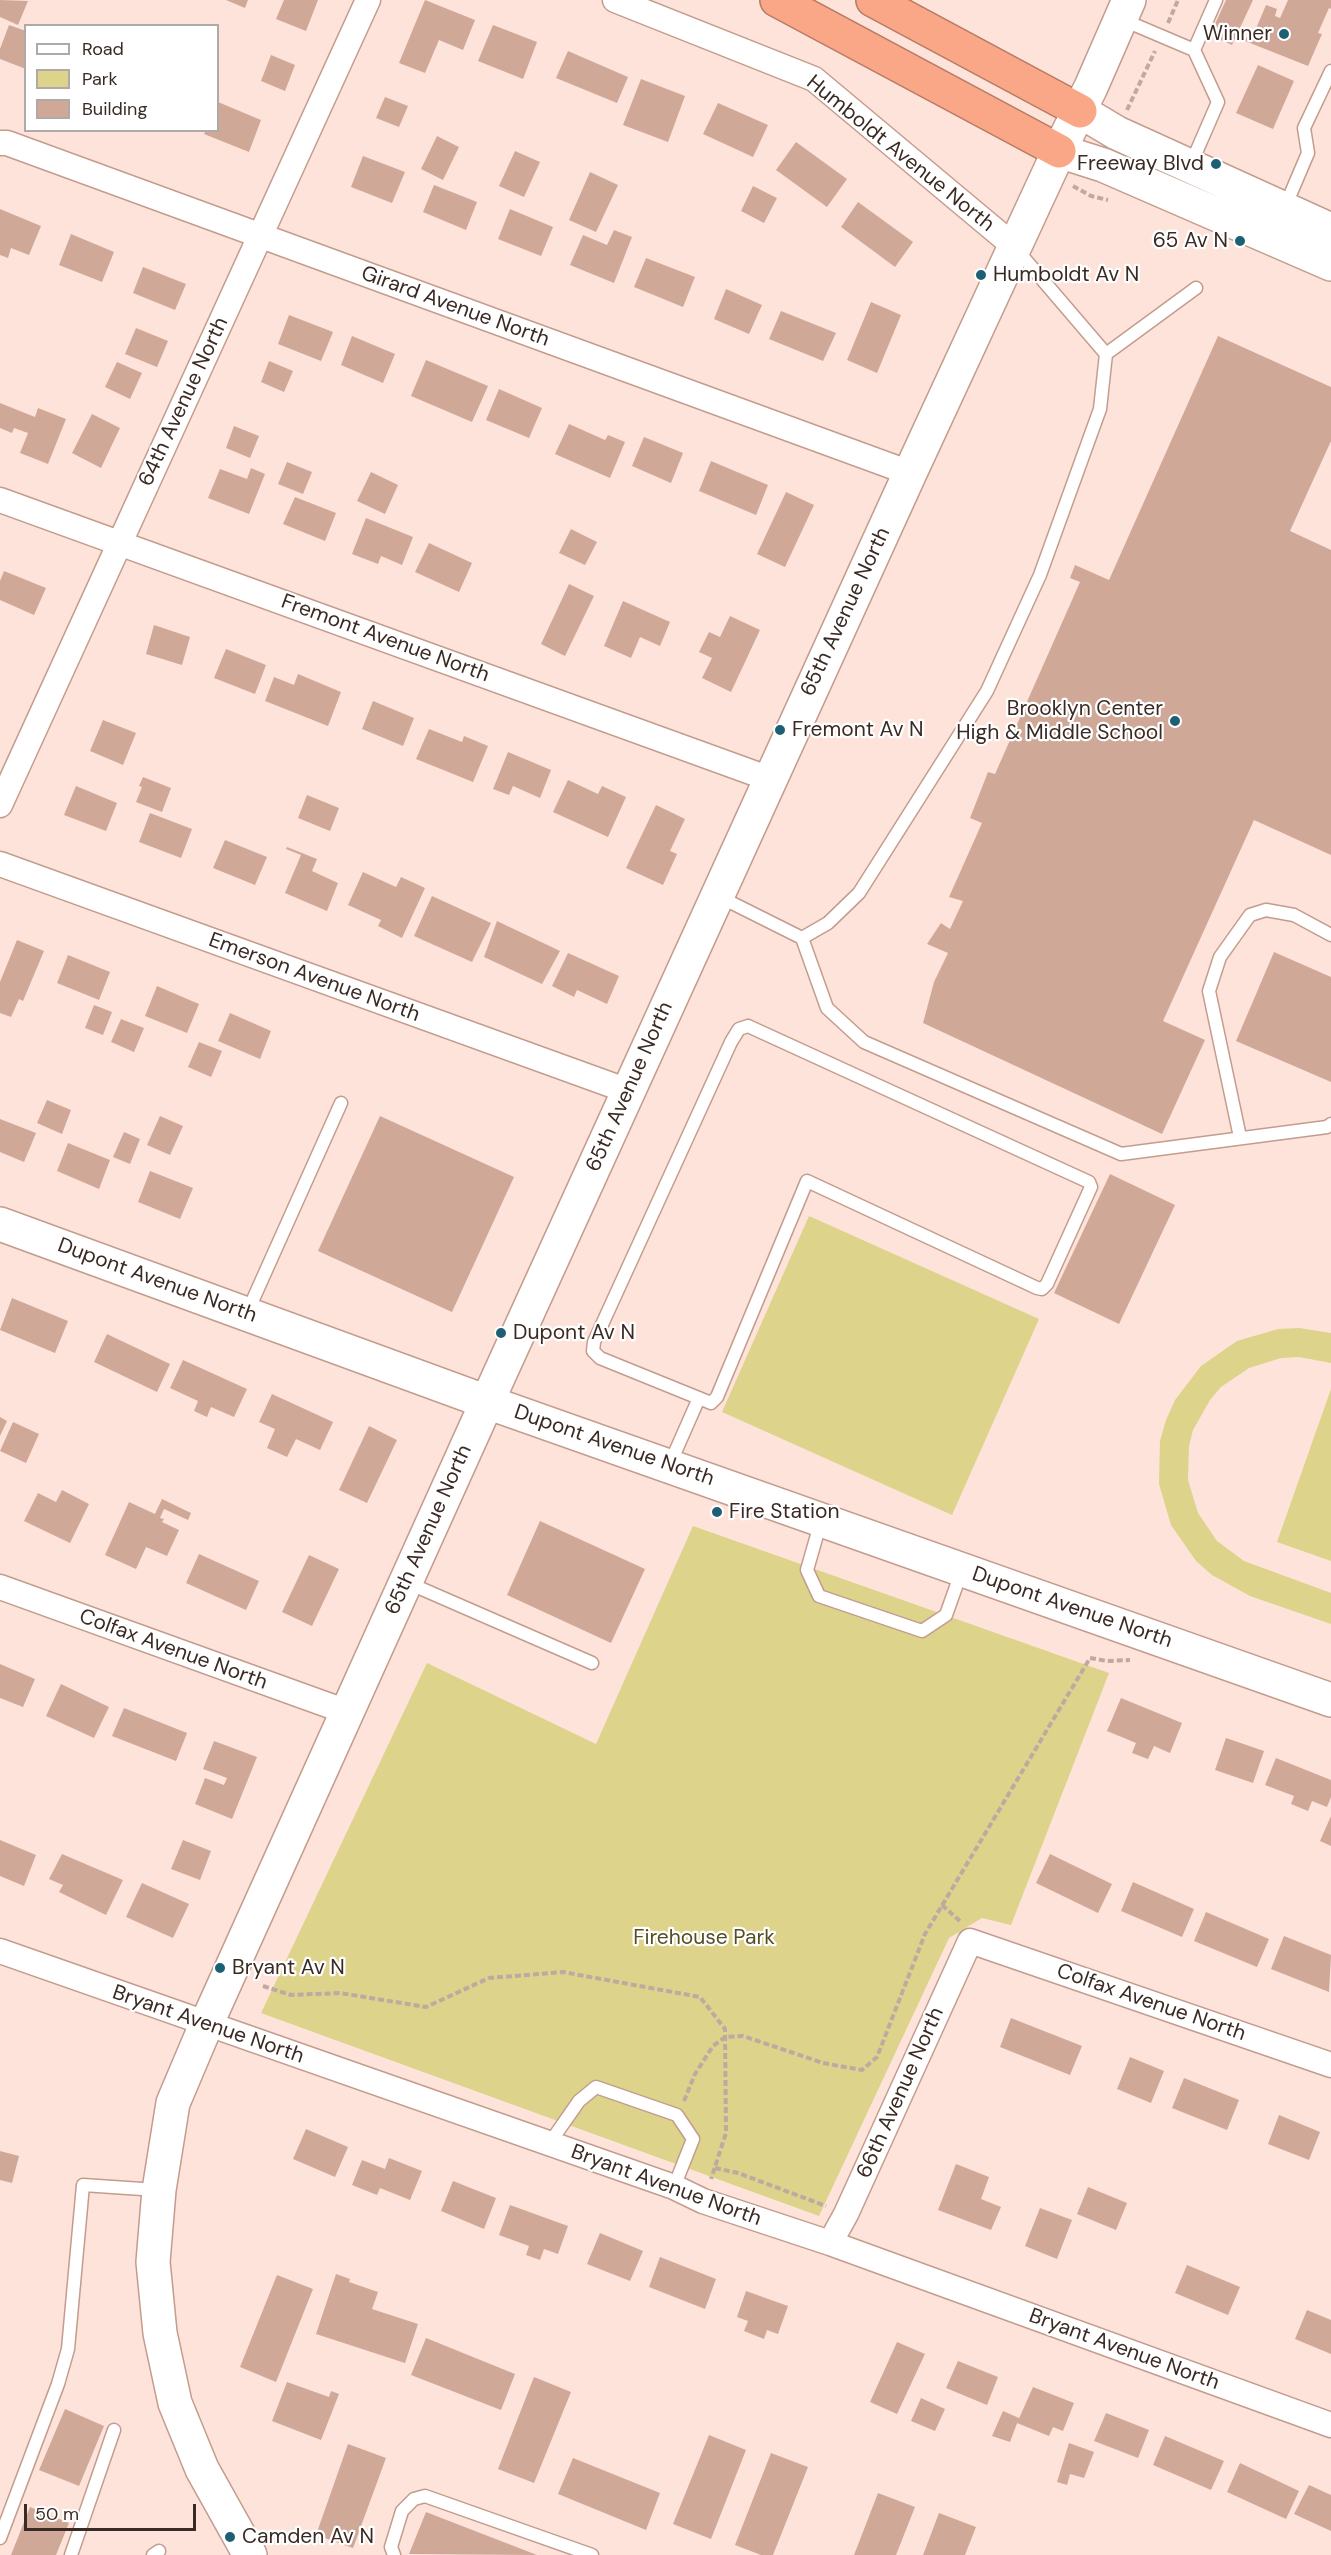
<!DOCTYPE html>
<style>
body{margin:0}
#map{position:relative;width:1331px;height:2555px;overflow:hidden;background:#fee3da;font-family:"DM Sans",sans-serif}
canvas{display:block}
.legend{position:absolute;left:24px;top:24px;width:195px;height:108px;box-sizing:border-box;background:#fff;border:2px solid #b0aaa7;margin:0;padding:8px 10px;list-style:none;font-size:18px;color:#3a2a24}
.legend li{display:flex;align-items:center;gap:12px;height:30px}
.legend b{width:30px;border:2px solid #b0aaa7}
.scale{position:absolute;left:24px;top:2504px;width:172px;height:27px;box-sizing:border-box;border:3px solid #3a2a24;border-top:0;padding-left:8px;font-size:18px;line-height:21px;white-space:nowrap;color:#3a2a24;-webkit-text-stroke:4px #fff;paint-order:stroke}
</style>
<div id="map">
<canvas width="1331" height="2555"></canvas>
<ul class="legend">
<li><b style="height:8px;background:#fff"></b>Road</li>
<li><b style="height:16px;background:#ddd38b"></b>Park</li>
<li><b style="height:16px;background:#d0a898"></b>Building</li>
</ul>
<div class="scale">50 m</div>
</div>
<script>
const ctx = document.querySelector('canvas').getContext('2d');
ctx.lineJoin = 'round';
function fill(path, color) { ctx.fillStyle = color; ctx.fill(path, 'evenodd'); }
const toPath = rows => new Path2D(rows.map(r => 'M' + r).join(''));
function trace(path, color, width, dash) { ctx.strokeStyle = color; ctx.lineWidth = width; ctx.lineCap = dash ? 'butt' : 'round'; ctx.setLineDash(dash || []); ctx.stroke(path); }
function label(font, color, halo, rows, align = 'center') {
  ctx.font = font + ' "DM Sans",sans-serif'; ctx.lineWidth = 4.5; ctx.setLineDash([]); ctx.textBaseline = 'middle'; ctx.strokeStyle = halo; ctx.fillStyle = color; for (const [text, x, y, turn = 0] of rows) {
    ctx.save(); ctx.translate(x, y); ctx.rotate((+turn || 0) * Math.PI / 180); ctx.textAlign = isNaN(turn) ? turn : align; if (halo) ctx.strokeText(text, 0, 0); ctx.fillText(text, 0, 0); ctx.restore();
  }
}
fill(toPath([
 [809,1216,1039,1319,952,1515,722,1412],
 [1299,1328,1331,1333,1331,1363,1299,1357,1281,1358,1249,1368,1221,1387,1210,1400,1193,1430,1189,1446,1188,1480,1198,1513,1217,1541,1244,1561,1331,1593,1331,1624,1250,1596,1212,1575,1196,1561,1171,1525,1159,1484,1160,1441,1166,1420,1175,1400,1201,1366,1237,1341,1278,1329],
 [1331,1389,1331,1561,1277,1542],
 [693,1526,1109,1673,1011,1925,982,1918,949,1938,819,2216,261,2013,427,1663,596,1744]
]), '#ddd38b');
fill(toPath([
 [0,0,28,1,18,25,0,17],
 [226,0,248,0,245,8],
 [284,0,318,0,306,31,276,19],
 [425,0,475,20,463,50,439,40,425,73,399,63],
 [1226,0,1253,0,1232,45,1210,35],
 [1288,0,1331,0,1331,9,1329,8,1318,33,1322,34,1308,66,1245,41,1250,29,1255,31,1266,5,1277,9,1275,16,1280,18],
 [9,25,26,31,26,69,0,59,0,49],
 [493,25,537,42,523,79,478,61],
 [568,51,628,77,617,103,556,78],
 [271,55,295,65,285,91,261,81],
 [1258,65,1294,81,1273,129,1236,113],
 [641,79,685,96,668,142,623,125],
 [385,97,408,106,399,127,376,118],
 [218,102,261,120,249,152,204,134,206,130,218,130],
 [718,103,768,125,753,157,703,134],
 [437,136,459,147,443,180,421,169],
 [796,142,847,179,827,207,776,170],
 [515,151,540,162,524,197,499,186],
 [363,156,405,172,392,203,351,187],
 [590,172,618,185,596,232,569,220],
 [434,185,477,202,466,230,423,212],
 [753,186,777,198,764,223,741,211],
 [858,202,913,242,895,267,841,227],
 [0,209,41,226,29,255,11,248,8,258,0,255],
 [510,209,553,227,541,256,498,239],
 [614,230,632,237,614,283,570,265,583,235,607,245],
 [71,234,114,252,102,282,59,265],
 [646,258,695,277,683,307,634,287],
 [143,267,186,284,175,310,133,293],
 [726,289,762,305,749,334,714,319],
 [871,302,901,315,877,373,847,360],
 [781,311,836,333,823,361,769,339],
 [289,315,333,332,321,361,278,344],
 [136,328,168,341,157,367,125,354],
 [352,336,395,354,383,383,341,365],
 [1218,336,1331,387,1331,441,1290,531,1331,550,1331,855,1254,820,1163,1021,1205,1040,1162,1134,923,1023,934,982,948,953,927,944,941,923,950,929,963,901,949,897,982,823,970,818,988,772,995,774,1080,582,1070,578,1075,565,1109,580],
 [426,360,488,386,472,422,411,396],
 [269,361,293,371,284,392,261,382],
 [117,362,142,373,130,399,105,387],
 [499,389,542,408,529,438,486,420],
 [0,403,35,417,38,408,66,419,48,464,20,453,28,433,14,428,12,433,0,428],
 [92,414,120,428,101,468,72,453],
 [569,424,605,440,608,435,625,442,610,478,555,454],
 [234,426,259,436,250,458,226,448],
 [644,437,683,453,671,483,632,466],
 [711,461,768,485,756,515,699,491],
 [287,462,312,472,303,494,278,484],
 [251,468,265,474,249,514,208,498,220,469,247,479],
 [371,472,398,485,385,514,357,501],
 [786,492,814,505,785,567,757,554],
 [295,497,336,513,325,541,283,524],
 [366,518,413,537,402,565,381,556,378,564,352,554],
 [571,529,597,542,585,565,559,553],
 [429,543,472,563,459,592,415,572],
 [4,571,46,588,34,615,0,600,0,581],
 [569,584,594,596,565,656,541,644],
 [623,601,670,622,660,646,640,637,631,658,604,646],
 [730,616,760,630,731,692,702,678,712,658,699,652,709,632,720,637],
 [154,625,190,637,182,665,146,654],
 [226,649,266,665,255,694,214,678],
 [298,674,341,692,328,726,265,701,274,677,294,685],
 [373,701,414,718,403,746,362,729],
 [103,720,136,733,123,765,90,751],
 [429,729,462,742,464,736,488,746,473,782,416,759],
 [508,752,551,770,540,798,513,786,509,795,493,789],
 [143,777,171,788,162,812,136,802,142,787,139,786],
 [568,780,598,794,602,786,626,797,608,837,553,812],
 [76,786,117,803,106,831,64,815],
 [307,795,339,808,330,831,298,818],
 [656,805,685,819,670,851,677,854,663,885,626,868],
 [150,813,192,829,181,858,139,842],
 [225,840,267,857,255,885,213,868],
 [287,847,317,859,312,871,338,883,327,911,285,893,301,855,286,849],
 [363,872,396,887,401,877,425,888,402,938,378,926,381,920,348,905],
 [432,896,491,923,472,962,414,936],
 [497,921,560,951,542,984,484,957],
 [17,940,44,951,23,1001,19,999,11,1017,0,1013,0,982],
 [1274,952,1331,977,1331,1082,1236,1041],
 [568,953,619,976,607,1004,577,990,574,997,552,986],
 [68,955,110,972,99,1000,57,983],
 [157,986,199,1004,187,1033,145,1016],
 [94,1005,112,1012,103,1035,85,1028],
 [230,1013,271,1031,260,1059,218,1041],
 [121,1019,144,1028,134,1052,111,1042],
 [199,1042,222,1051,211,1077,188,1067],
 [47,1100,71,1110,62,1134,37,1123],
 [160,1116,183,1126,170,1155,147,1145],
 [380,1116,514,1177,452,1312,318,1251],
 [0,1119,36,1133,24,1162,0,1152],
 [124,1132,140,1139,130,1164,113,1157],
 [68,1143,110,1160,99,1189,57,1171],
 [150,1171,193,1188,180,1219,138,1202],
 [1110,1174,1175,1205,1119,1324,1054,1293],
 [12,1298,68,1321,55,1353,0,1330],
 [107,1334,170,1364,157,1392,94,1362],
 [183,1360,247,1389,234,1417,211,1407,207,1417,194,1411,198,1401,170,1388],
 [272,1394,333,1422,320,1450,296,1439,287,1457,267,1448,275,1429,259,1422],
 [0,1417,7,1421,0,1436],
 [13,1422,39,1434,26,1463,0,1451],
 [369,1426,397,1440,367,1503,339,1490],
 [62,1490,89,1504,70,1543,24,1521,38,1493,56,1502],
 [162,1499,191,1513,188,1520,164,1509,160,1518,164,1519,162,1522,179,1530,167,1556,146,1547,136,1569,105,1555,129,1502,155,1514],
 [540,1521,645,1569,611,1643,507,1595],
 [199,1554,259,1581,246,1610,186,1583],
 [309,1555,339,1569,312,1626,282,1612],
 [0,1664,35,1679,23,1707,0,1698],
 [61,1684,109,1707,94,1738,46,1716],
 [1121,1698,1182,1723,1170,1753,1154,1746,1148,1759,1132,1753,1136,1743,1107,1731],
 [124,1708,187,1733,176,1761,112,1736],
 [1226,1738,1264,1751,1253,1783,1215,1770],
 [214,1741,257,1757,232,1819,195,1804,205,1778,224,1785,227,1778,203,1769],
 [1276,1758,1331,1780,1331,1797,1327,1807,1312,1801,1308,1811,1291,1804,1294,1796,1265,1785],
 [1331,1816,1331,1846,1320,1841],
 [0,1840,36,1855,24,1886,0,1876],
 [183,1840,211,1851,200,1880,171,1869],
 [62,1854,123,1880,106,1915,59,1892,63,1885,49,1879],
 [1050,1854,1112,1884,1098,1913,1036,1883],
 [1133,1882,1194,1909,1182,1937,1121,1911],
 [142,1883,189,1904,173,1938,126,1917],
 [1206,1912,1269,1939,1257,1967,1194,1941],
 [1284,1936,1331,1955,1329,1992,1271,1969],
 [1011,2018,1082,2046,1070,2075,1000,2047],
 [1130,2057,1164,2071,1151,2103,1117,2089],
 [1184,2078,1239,2100,1227,2130,1172,2108],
 [1279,2115,1320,2132,1309,2160,1268,2144],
 [306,2129,348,2147,335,2177,293,2159],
 [0,2151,19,2156,12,2183,0,2180],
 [389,2158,422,2171,410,2200,380,2188,377,2195,352,2185,362,2160,385,2169],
 [956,2164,989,2177,981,2199,1001,2207,991,2230,938,2210],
 [453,2181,496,2198,484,2229,441,2211],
 [1088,2187,1127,2203,1116,2230,1077,2214],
 [510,2205,568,2226,558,2254,544,2249,540,2260,526,2255,529,2246,499,2235],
 [1040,2208,1072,2220,1057,2259,1025,2246],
 [600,2233,643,2251,630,2281,587,2264],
 [660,2257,716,2279,705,2309,649,2287],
 [1187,2265,1240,2287,1228,2315,1175,2293],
 [336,2274,350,2279,349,2282,378,2292,372,2309,418,2324,405,2363,316,2334],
 [277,2275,313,2289,276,2382,240,2367],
 [746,2291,788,2306,778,2334,767,2330,764,2339,744,2331,748,2321,737,2317],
 [1307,2310,1331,2320,1331,2354,1295,2339],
 [426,2338,515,2374,501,2410,411,2375],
 [897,2342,925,2354,897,2414,870,2402],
 [958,2361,998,2377,987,2405,946,2388],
 [534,2377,571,2392,534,2483,498,2469],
 [287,2382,329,2397,331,2391,339,2394,321,2440,272,2421],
 [1033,2387,1074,2403,1063,2431,1053,2427,1049,2436,1017,2423],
 [921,2398,945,2409,935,2431,911,2421],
 [65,2409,104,2426,79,2486,39,2470],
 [1003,2411,1019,2418,1010,2442,992,2436],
 [1106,2413,1149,2430,1138,2458,1094,2441],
 [709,2435,746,2450,711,2539,673,2524],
 [1165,2436,1224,2461,1211,2490,1153,2465],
 [1069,2443,1094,2452,1084,2478,1070,2474,1067,2485,1057,2482],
 [348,2444,386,2458,353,2548,316,2535],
 [771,2453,808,2467,773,2555,761,2555,735,2545],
 [573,2458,660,2493,646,2530,558,2494],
 [1240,2463,1299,2491,1286,2519,1227,2492],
 [1309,2485,1331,2495,1331,2531,1294,2514],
 [878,2493,915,2507,896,2555,854,2555],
 [30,2507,69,2523,56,2555,11,2555],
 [426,2512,537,2555,409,2554],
 [939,2513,976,2527,965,2555,923,2555]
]), '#d0a898');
const lane = toPath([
 [1121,19,1194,50,1216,0],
 [1191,164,1218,102,1194,50],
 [1285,207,1308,153,1304,128,1331,71],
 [1106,354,1196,288],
 [720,897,802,938,827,1008,864,1042,1121,1154,1327,1127,1331,1124],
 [802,938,828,923,859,893,987,691,1040,575,1100,409,1106,354,1017,250],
 [748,1026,1089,1182,1091,1187,1047,1284,1042,1289,1037,1288,807,1181,717,1397,711,1403,600,1358,593,1351,594,1342,731,1042,739,1029,748,1026],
 [1240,1137,1209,991,1220,957,1250,915,1266,910,1294,915,1331,935],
 [247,1313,341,1103],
 [669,1466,699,1398],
 [821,1521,807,1570,819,1596,922,1631,946,1615,962,1570],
 [406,1582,592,1663],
 [549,2144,579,2101,596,2087,677,2115,693,2139,674,2187],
 [0,2538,58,2384,68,2349,83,2185,157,2190],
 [71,2555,114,2430],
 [153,2555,159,2551],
 [394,2555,391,2547,402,2511,414,2499,425,2496,592,2555]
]);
const street = toPath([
 [615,0,814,79,1015,247],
 [0,143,7,143,910,473],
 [0,500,770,779],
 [0,805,368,0],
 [0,864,628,1091],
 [0,1587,347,1712],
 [0,1951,674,2187,703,2201,830,2243,1331,2425],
 [830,2243,846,2214,970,1941,1331,2065]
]);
const secondary = toPath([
 [1080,111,1117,133,1331,230],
 [1059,151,1103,165,1331,264],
 [0,1224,487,1402,1331,1700],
 [250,2555,202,2469,175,2403,160,2333,153,2262,159,2190,173,2103,206,2025,487,1402,910,473,1059,151,1091,87,1129,0]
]);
const highway = toPath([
 [777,0,1059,151],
 [873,0,1080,111]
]);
trace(lane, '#c49c8d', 15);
trace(street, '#c49c8d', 27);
trace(secondary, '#c49c8d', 36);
trace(highway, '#b77b65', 36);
trace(toPath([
 [1168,23,1178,0],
 [1127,110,1155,51],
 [1073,186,1091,196,1108,200],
 [942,1905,961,1922],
 [263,1986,291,1995,340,1993,426,2007,489,1978,563,1972,700,1997,725,2029,726,2133,711,2179],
 [684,2101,695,2074,713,2046,725,2037,743,2036,823,2063,862,2070,877,2057,925,1934,1090,1658,1107,1661,1130,1660],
 [715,2168,738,2173,826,2206]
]), '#c0a9a1', 4, [6, 3]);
trace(lane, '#fff', 12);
trace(street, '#fff', 24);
trace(secondary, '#fff', 33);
trace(highway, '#faa788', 33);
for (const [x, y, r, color] of [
 [1284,34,6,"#1d6073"],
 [1216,164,6,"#1d6073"],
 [1240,241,6,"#1d6073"],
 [981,275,6,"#1d6073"],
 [1175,721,6,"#1d6073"],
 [780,730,6,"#1d6073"],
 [501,1333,6,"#1d6073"],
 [717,1512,6,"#1d6073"],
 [220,1968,6,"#1d6073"],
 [230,2537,6,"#1d6073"]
]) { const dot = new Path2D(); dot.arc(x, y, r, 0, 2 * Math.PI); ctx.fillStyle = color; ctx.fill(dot); trace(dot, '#fff', 2); }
label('21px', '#3a2a24', '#fff', [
 ["Winner",1272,34,"right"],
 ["Freeway Blvd",1204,164,"right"],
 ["65 Av N",1228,241,"right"],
 ["Humboldt Av N",993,275],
 ["Brooklyn Center",1163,709,"right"],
 ["High & Middle School",1163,733,"right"],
 ["Fremont Av N",792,730],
 ["Dupont Av N",513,1333],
 ["Fire Station",729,1512],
 ["Bryant Av N",232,1968],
 ["Camden Av N",242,2537]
], 'left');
label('21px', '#3a2a24', '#fff', [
 ["Humboldt Avenue North",900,154,39],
 ["Girard Avenue North",455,307,20],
 ["64th Avenue North",184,402,-65],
 ["65th Avenue North",846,612,-65],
 ["Fremont Avenue North",385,639,20],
 ["Emerson Avenue North",314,978,20],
 ["65th Avenue North",630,1087,-66],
 ["Dupont Avenue North",157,1281,20],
 ["Dupont Avenue North",614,1446,19],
 ["65th Avenue North",429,1530,-66],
 ["Dupont Avenue North",1072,1608,19],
 ["Colfax Avenue North",173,1650,20],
 ["Colfax Avenue North",1151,2003,19],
 ["Bryant Avenue North",208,2025,19],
 ["66th Avenue North",901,2093,-66],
 ["Bryant Avenue North",666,2186,20],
 ["Bryant Avenue North",1124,2350,20]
]);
label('21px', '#544e23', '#fff', [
 ["Firehouse Park",704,1938]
]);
</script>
